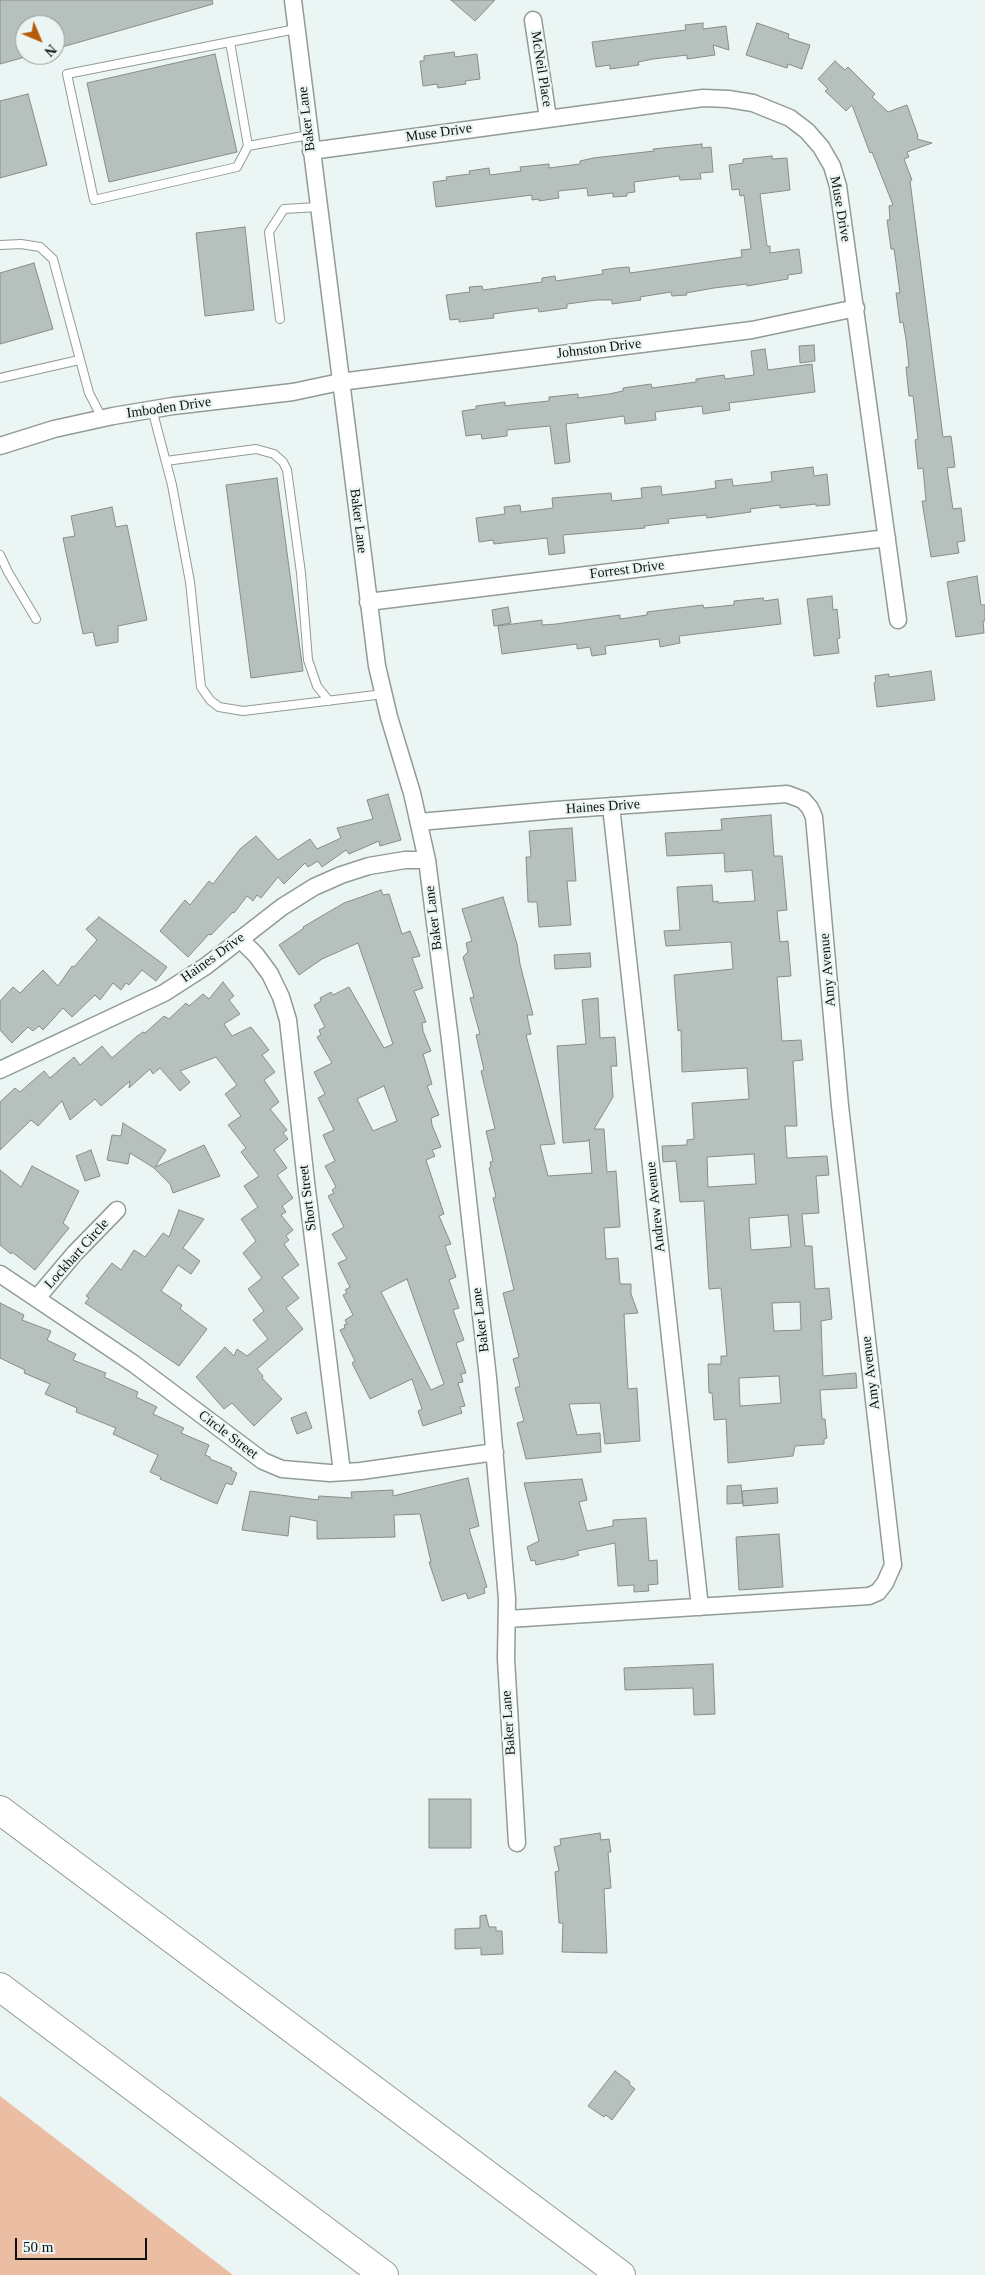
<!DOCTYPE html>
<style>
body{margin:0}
#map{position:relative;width:985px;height:2275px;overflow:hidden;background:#ebf5f3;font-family:"Times New Roman",serif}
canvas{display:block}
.north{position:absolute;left:15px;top:15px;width:50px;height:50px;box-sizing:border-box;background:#ebf5f3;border:1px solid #939a98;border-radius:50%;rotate:135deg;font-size:14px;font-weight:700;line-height:20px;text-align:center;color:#0e1110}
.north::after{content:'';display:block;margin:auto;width:18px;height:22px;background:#b75a07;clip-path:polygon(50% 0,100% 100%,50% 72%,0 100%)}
.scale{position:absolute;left:15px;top:2238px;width:132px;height:22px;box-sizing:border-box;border:2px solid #0e1110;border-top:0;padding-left:6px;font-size:15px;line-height:18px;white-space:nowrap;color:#0e1110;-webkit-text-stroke:4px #ebf5f3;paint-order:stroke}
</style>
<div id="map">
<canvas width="985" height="2275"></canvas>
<div class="north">N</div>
<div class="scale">50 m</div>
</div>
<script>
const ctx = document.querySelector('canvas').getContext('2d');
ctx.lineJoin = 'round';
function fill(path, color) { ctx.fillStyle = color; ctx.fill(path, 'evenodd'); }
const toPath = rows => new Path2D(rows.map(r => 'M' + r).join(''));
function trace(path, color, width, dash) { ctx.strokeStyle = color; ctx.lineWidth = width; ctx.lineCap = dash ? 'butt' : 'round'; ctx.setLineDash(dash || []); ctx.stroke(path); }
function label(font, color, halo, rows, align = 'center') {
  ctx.font = font + ' "Times New Roman",serif'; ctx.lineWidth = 4.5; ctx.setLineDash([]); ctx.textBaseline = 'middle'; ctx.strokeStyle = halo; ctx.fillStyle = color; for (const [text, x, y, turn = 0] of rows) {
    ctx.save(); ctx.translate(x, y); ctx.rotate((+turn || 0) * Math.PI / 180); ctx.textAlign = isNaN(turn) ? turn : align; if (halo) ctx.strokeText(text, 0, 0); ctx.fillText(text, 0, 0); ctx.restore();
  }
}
fill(toPath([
 [0,2096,233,2275,0,2275]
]), '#ebbda2');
const building = toPath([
 [0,0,212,0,213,4,55,49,55,25,25,25,25,57,0,64,0,0],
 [451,0,495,0,475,21,451,0],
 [703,23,703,29,726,26,729,50,713,45,715,55,687,59,687,55,653,59,638,62,639,65,610,69,610,65,596,67,592,42,686,30,685,25,703,23],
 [757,23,789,34,788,38,810,45,802,69,788,64,787,68,746,55,757,23],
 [454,52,455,57,477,54,480,79,465,81,466,84,438,88,437,84,423,86,420,61,424,61,424,56,454,52],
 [215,54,237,152,109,182,87,83,215,54],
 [835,61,845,70,848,67,875,94,872,97,888,112,907,105,918,136,917,139,932,143,907,152,909,157,904,159,912,180,910,181,943,437,951,436,952,443,955,467,947,468,951,496,953,509,961,508,965,541,957,542,959,553,931,557,922,501,926,501,923,468,918,469,915,440,918,439,913,396,909,396,906,367,909,367,906,339,903,322,900,323,896,293,900,293,896,263,894,249,891,249,887,220,890,220,889,206,893,205,872,152,870,153,852,105,846,111,825,91,828,89,818,79,835,61],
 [28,94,47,165,0,178,0,101,28,94],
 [702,144,702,148,711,147,713,172,700,173,701,179,680,180,679,176,634,182,635,192,627,193,627,196,613,197,613,193,588,196,587,188,558,191,559,198,539,201,539,199,532,200,532,195,436,207,433,182,447,180,446,177,470,174,469,171,489,168,490,175,521,171,520,167,549,164,549,168,580,164,580,161,593,158,654,151,653,149,702,144],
 [772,156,772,159,787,158,790,190,760,194,767,246,770,246,770,253,799,249,802,273,788,275,788,279,747,286,747,284,714,288,686,293,687,295,672,296,671,292,640,297,641,300,612,304,612,300,597,300,567,304,567,308,539,312,538,308,507,312,493,314,494,318,459,322,459,319,450,320,446,295,470,292,469,287,482,286,483,290,542,282,542,278,555,276,556,281,603,274,602,270,616,268,629,267,630,273,742,257,741,250,751,249,744,195,740,196,739,189,732,190,729,165,743,163,743,159,772,156],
 [245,227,254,310,205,316,196,233,245,227],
 [34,263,53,329,0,344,0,273,34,263],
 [814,345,815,361,800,363,799,346,814,345],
 [765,349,768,370,812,364,815,392,729,403,730,410,703,414,702,406,655,412,656,420,625,424,624,416,566,424,570,462,555,464,550,426,507,430,507,436,482,439,481,434,466,436,462,411,476,409,476,406,505,402,505,406,520,404,549,401,549,397,578,394,578,398,609,394,623,391,623,388,651,384,652,388,696,382,696,379,724,375,725,379,754,375,751,351,765,349],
 [813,467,814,476,827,474,830,505,816,506,816,504,780,508,780,505,750,509,751,512,707,518,706,515,668,519,669,523,644,526,645,528,563,535,565,553,549,555,547,538,494,544,493,540,479,542,476,518,505,514,504,507,520,505,521,512,553,508,552,498,611,493,612,501,642,498,641,488,661,486,662,495,696,491,716,488,715,481,732,479,733,486,769,482,772,481,771,472,813,467],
 [277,478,303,671,251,678,226,485,277,478],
 [112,507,116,527,127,525,147,620,118,626,118,642,96,646,93,632,83,634,63,538,75,536,71,516,112,507],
 [977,576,981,605,985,605,985,621,983,621,984,633,956,637,947,582,977,576],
 [832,596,833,610,837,609,840,638,837,639,839,653,814,656,807,599,832,596],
 [763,598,764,601,778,599,781,624,679,636,680,643,660,647,659,639,605,646,606,654,592,656,590,647,577,649,577,644,502,654,498,626,542,620,542,625,556,624,620,615,620,619,647,615,647,612,703,605,704,608,734,605,734,601,763,598],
 [508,607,511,623,494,626,492,610,508,607],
 [931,671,935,700,877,707,874,683,876,682,875,676,889,674,889,677,931,671],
 [388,794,401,840,380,846,379,841,349,854,346,850,322,867,318,861,308,867,305,863,284,884,278,877,261,898,257,895,253,901,247,896,234,913,233,912,211,935,209,934,188,957,160,931,185,900,190,905,209,881,213,884,240,849,256,836,278,860,310,839,317,849,341,838,337,828,373,819,367,800,388,794],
 [771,815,774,856,782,856,787,910,777,911,780,942,788,941,791,976,777,977,782,1041,801,1040,803,1060,793,1061,797,1126,785,1126,787,1158,827,1156,829,1175,816,1176,819,1213,802,1214,805,1246,812,1246,815,1289,829,1288,832,1319,821,1321,823,1376,856,1373,857,1388,820,1390,822,1419,825,1419,827,1438,824,1439,824,1444,795,1446,793,1456,728,1463,726,1419,714,1420,712,1393,709,1393,708,1364,721,1364,721,1356,727,1356,721,1288,709,1289,704,1201,680,1202,676,1161,663,1162,662,1146,687,1145,687,1140,694,1139,692,1103,749,1099,747,1068,682,1072,681,1030,678,1031,674,975,733,969,731,942,666,946,664,931,680,930,677,887,712,885,713,902,718,901,718,903,755,901,752,870,725,872,724,853,667,856,665,833,722,830,721,819,771,815],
 [754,1154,756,1184,708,1187,707,1157,754,1154],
 [788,1215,791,1247,751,1250,749,1218,788,1215],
 [800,1302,801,1330,774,1331,772,1303,800,1302],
 [779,1376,781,1403,740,1406,739,1378,779,1376],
 [572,828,576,881,567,881,571,925,539,927,537,902,528,902,526,857,531,857,529,831,572,828],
 [381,890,383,895,389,894,402,934,410,931,420,956,412,958,423,988,414,991,426,1022,422,1023,423,1031,431,1051,423,1054,432,1084,427,1086,439,1115,431,1118,432,1125,441,1147,432,1150,435,1156,426,1160,444,1214,439,1216,451,1244,445,1246,456,1277,449,1280,459,1308,453,1310,464,1340,456,1343,466,1373,461,1374,463,1382,458,1383,465,1406,460,1407,462,1413,423,1426,418,1411,422,1409,412,1379,370,1399,352,1363,355,1361,340,1330,345,1328,344,1325,347,1324,345,1320,353,1315,343,1295,347,1293,345,1290,350,1287,338,1263,347,1259,332,1234,344,1227,328,1196,334,1193,332,1190,336,1187,325,1166,335,1161,323,1135,334,1130,318,1098,325,1094,314,1072,332,1063,317,1037,321,1035,319,1030,325,1027,314,1005,321,1001,320,998,331,992,333,995,349,987,384,1048,393,1044,358,943,322,959,299,975,279,945,304,928,303,927,344,903,381,890],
 [384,1086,397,1121,373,1131,357,1099,384,1086],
 [407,1279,444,1384,431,1390,381,1292,407,1279],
 [503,897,517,944,520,964,533,1015,527,1015,531,1034,526,1035,555,1144,540,1145,548,1176,592,1173,589,1139,588,1141,563,1143,557,1046,586,1044,582,1000,598,998,600,1038,615,1037,617,1066,611,1066,613,1097,594,1129,604,1129,607,1172,616,1171,620,1227,604,1228,606,1259,618,1258,620,1284,631,1284,631,1294,638,1313,624,1314,628,1389,637,1388,640,1441,605,1444,600,1403,569,1404,577,1435,600,1433,601,1452,526,1459,517,1423,524,1421,515,1388,520,1386,513,1359,519,1357,503,1293,514,1290,493,1198,496,1197,489,1168,491,1167,490,1162,493,1161,486,1131,495,1129,481,1071,484,1070,476,1035,480,1034,470,998,474,997,463,957,468,952,466,943,472,941,462,909,503,897],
 [99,917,167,967,156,981,142,970,129,985,126,983,121,990,113,983,100,1000,95,995,72,1017,63,1008,43,1030,39,1026,33,1031,28,1027,12,1043,0,1030,0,1001,13,987,20,993,43,970,58,986,72,966,74,967,97,940,86,929,99,917],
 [590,953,591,967,555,969,554,955,590,953],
 [223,982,234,996,229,1000,240,1014,224,1024,232,1036,251,1027,269,1050,262,1055,275,1072,264,1080,279,1102,270,1109,287,1130,283,1133,288,1139,274,1150,287,1168,277,1175,293,1198,282,1206,286,1212,281,1215,293,1230,286,1236,289,1240,284,1244,299,1265,282,1277,299,1298,286,1308,303,1329,257,1369,263,1376,262,1378,282,1399,254,1426,232,1403,224,1409,196,1377,225,1347,234,1356,237,1349,247,1356,268,1339,253,1320,264,1311,248,1289,262,1278,243,1253,256,1241,241,1219,258,1207,244,1186,259,1176,241,1152,246,1148,228,1125,241,1116,225,1094,237,1085,216,1057,180,1071,190,1082,180,1091,160,1068,153,1074,150,1069,129,1088,130,1081,101,1106,95,1099,70,1120,62,1101,38,1126,31,1120,0,1150,0,1102,15,1088,20,1092,44,1071,50,1078,74,1057,80,1065,102,1046,112,1058,136,1037,143,1032,145,1033,164,1016,169,1019,186,1003,189,1006,203,994,209,999,223,982],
 [123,1123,166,1150,155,1167,204,1145,220,1176,173,1193,170,1184,154,1168,130,1153,128,1164,107,1160,112,1135,121,1136,123,1123],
 [91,1150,100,1176,85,1181,76,1156,91,1150],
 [32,1166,79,1191,63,1223,69,1228,35,1270,12,1252,11,1254,0,1245,0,1170,21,1187,32,1166],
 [179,1210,204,1219,183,1248,200,1261,191,1274,178,1265,161,1291,182,1305,180,1309,207,1329,179,1366,85,1303,89,1298,86,1296,112,1263,121,1270,134,1250,145,1257,163,1233,169,1237,179,1210],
 [0,1303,24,1315,22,1320,51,1331,47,1340,76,1354,73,1360,106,1373,104,1377,138,1392,136,1397,157,1407,153,1414,184,1428,181,1433,209,1445,205,1455,210,1457,210,1459,232,1468,231,1470,237,1473,232,1485,226,1483,217,1504,160,1479,161,1477,150,1472,158,1455,113,1434,116,1428,76,1412,77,1408,45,1394,50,1384,24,1373,25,1370,0,1358,0,1303],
 [306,1412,312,1428,297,1434,291,1418,306,1412],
 [468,1478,479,1526,469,1529,487,1587,484,1588,485,1593,468,1599,466,1593,442,1601,429,1562,431,1562,420,1514,394,1515,395,1537,317,1539,317,1521,290,1516,288,1536,242,1530,250,1491,318,1500,319,1496,352,1498,351,1492,393,1490,393,1496,468,1478],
 [582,1479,587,1500,579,1502,587,1531,613,1526,613,1520,646,1518,649,1561,657,1560,658,1584,648,1585,649,1591,634,1592,634,1585,618,1586,615,1543,577,1551,579,1555,561,1560,560,1559,536,1565,535,1560,531,1561,527,1547,539,1541,524,1483,582,1479],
 [741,1485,743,1503,727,1504,727,1486,741,1485],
 [777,1488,778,1503,743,1506,742,1491,777,1488],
 [779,1534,783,1587,739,1590,736,1537,779,1534],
 [713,1664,715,1714,694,1715,693,1688,625,1690,624,1668,713,1664],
 [429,1799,471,1799,471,1848,429,1848,429,1799],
 [600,1833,601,1840,609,1839,611,1852,608,1852,611,1888,604,1889,607,1953,562,1952,563,1923,559,1923,555,1872,559,1871,554,1847,561,1845,560,1839,600,1833],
 [486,1915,489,1927,496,1927,496,1931,502,1931,503,1954,481,1955,481,1948,455,1949,455,1929,480,1928,480,1916,486,1915],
 [615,2071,630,2082,629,2084,635,2089,612,2120,606,2115,604,2117,588,2106,615,2071]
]);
fill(building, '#b6c0bd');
trace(building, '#858e8c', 1);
const service = toPath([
 [296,29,67,74,94,200,237,167,248,146,309,135],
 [230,42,248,146],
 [0,245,21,244,40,247,53,259,89,393,102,418],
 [280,319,269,232,284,209,318,207],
 [0,378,79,360],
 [152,409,172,485,190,582,201,687,210,700,219,707,243,711,384,694],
 [166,461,256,449,274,454,283,462,287,470,301,573,308,660,317,686,329,701],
 [0,555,8,572,36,619]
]);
const minor = toPath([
 [293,0,377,666,389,717,412,793,427,860,450,1040,488,1378,507,1599,506,1659,517,1843],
 [533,20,548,118],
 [311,151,703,98,728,99,753,103,790,118,807,131,821,147,832,166,838,186,898,620],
 [0,446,54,429,113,416,173,406,293,392,340,382,752,330,856,308],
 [368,602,887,538],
 [611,806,700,1607],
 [419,822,556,810,787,794,803,800,810,808,814,817,840,1106,893,1565,885,1583,878,1592,869,1596,508,1619],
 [240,939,256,955,270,974,281,997,288,1020,306,1182,342,1472],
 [0,1070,164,993,206,966,282,907,314,887,341,875,369,866,405,860,427,860],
 [0,1274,134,1364,263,1461,282,1469,330,1473,361,1471,495,1452],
 [37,1298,75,1253,117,1210]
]);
const motorway = toPath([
 [0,1810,621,2275],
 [0,1987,384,2275]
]);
trace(service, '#919b99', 10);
trace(minor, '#919b99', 19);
trace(motorway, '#919b99', 30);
trace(service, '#fff', 8);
trace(minor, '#fff', 16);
trace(motorway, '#fff', 28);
label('14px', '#0e1110', '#ebf5f3', [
 ["McNeil Place",541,69,81],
 ["Baker Lane",307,119,-97],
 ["Muse Drive",439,133,-8],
 ["Muse Drive",840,209,80],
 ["Johnston Drive",599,349,-7],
 ["Imboden Drive",169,408,-8],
 ["Baker Lane",358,521,83],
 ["Forrest Drive",627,570,-7],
 ["Haines Drive",603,807,-4],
 ["Baker Lane",434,918,-97],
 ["Haines Drive",213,958,-36],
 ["Amy Avenue",828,970,-95],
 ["Short Street",308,1198,-97],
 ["Andrew Avenue",656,1207,-96],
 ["Lockhart Circle",77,1254,-48],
 ["Baker Lane",481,1320,-97],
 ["Amy Avenue",871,1373,-97],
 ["Circle Street",228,1435,37],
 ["Baker Lane",509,1723,-94]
]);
</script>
